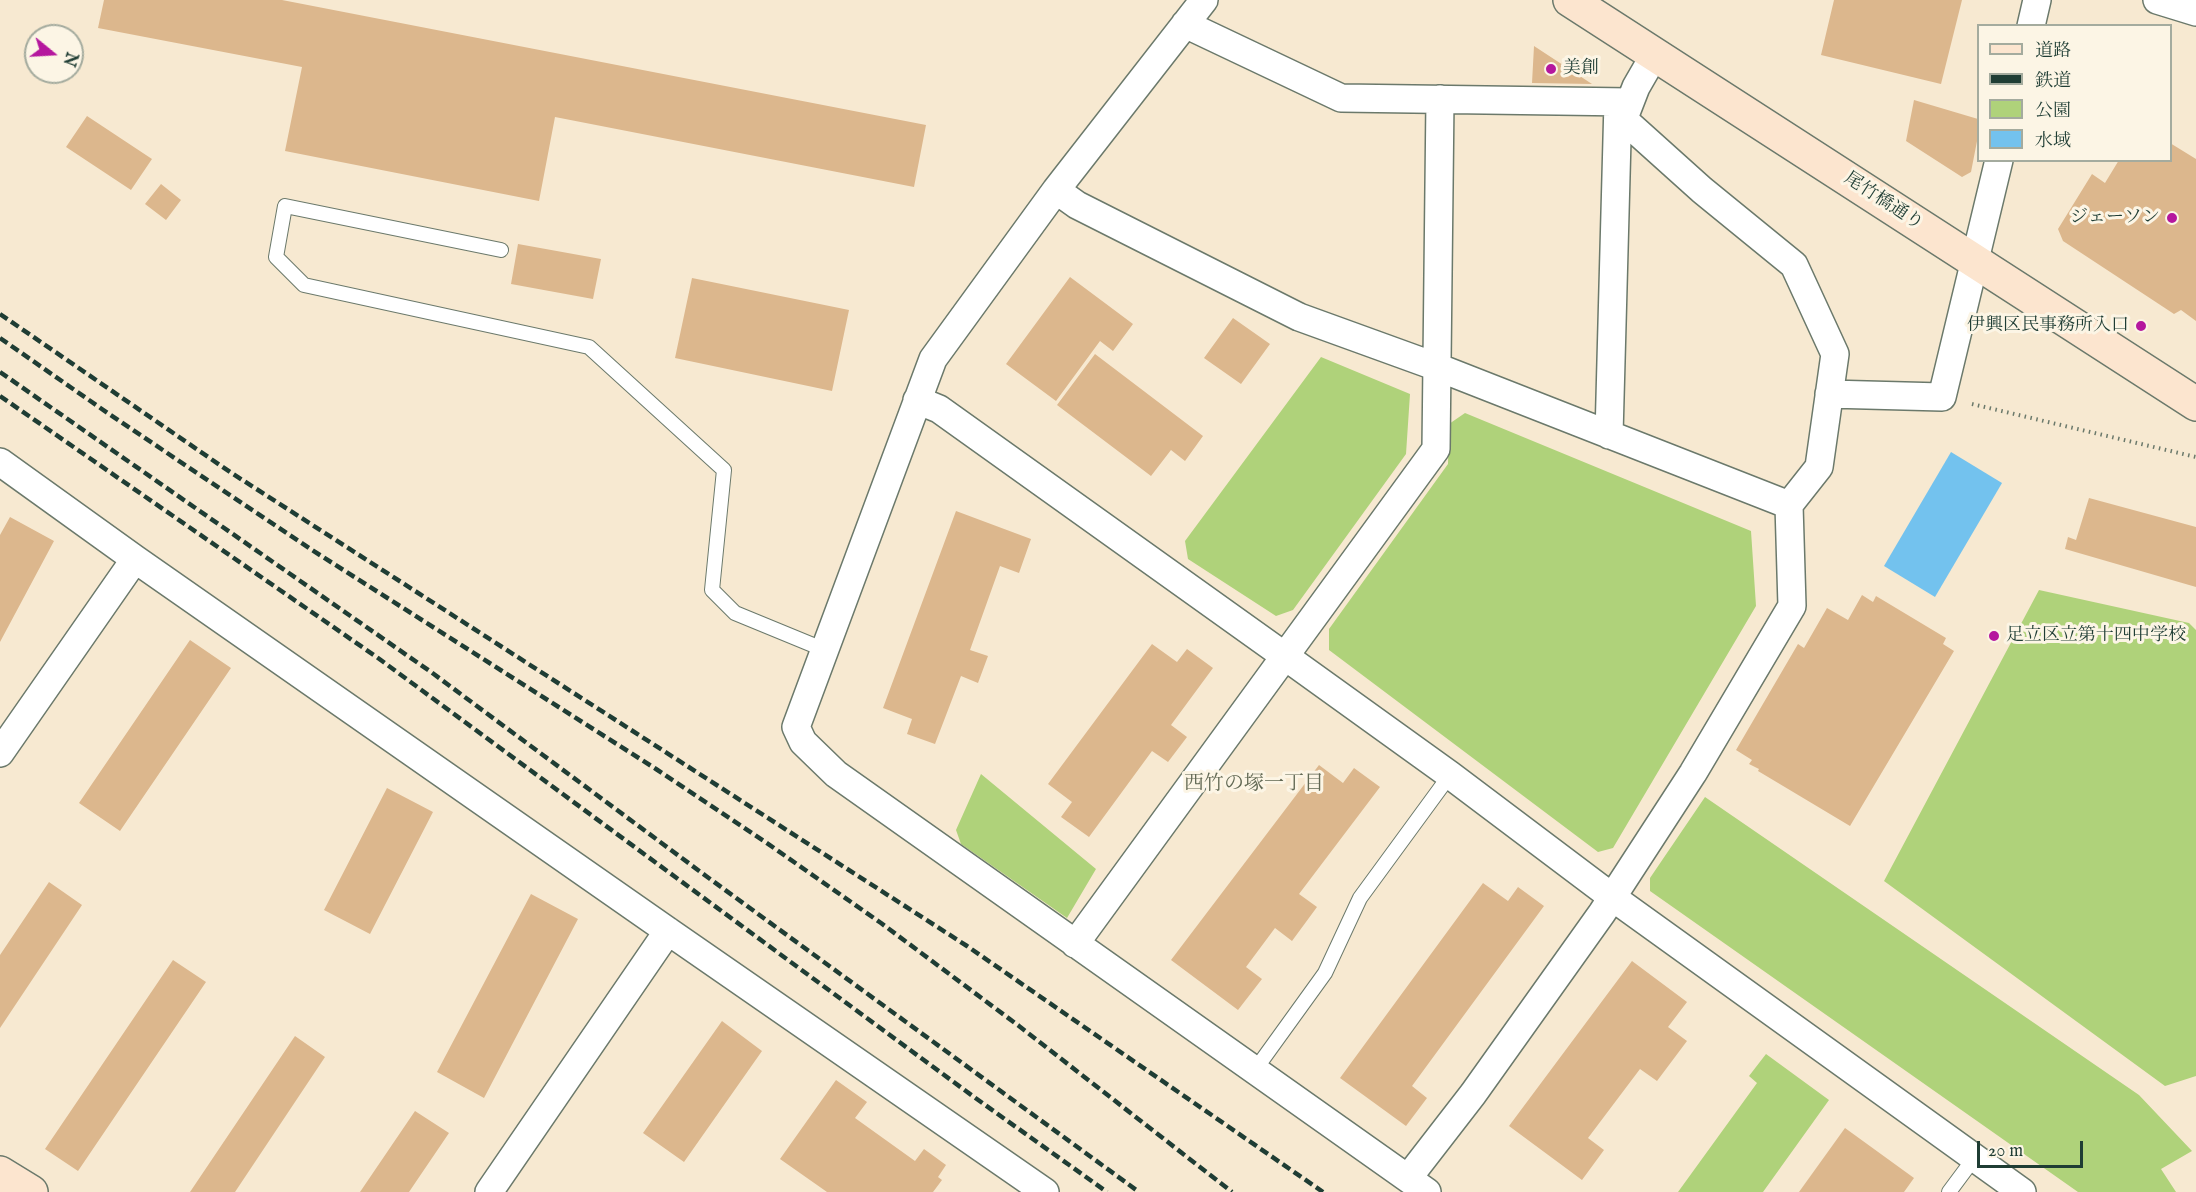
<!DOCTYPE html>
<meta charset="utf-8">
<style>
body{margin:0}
#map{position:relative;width:2196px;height:1192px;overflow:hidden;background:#f7e9d1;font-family:"IM FELL English","Noto Serif JP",serif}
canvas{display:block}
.legend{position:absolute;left:1977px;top:24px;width:195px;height:138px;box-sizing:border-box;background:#fcf5e5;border:2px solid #a4ab9e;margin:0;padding:8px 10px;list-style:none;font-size:18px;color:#1f3d34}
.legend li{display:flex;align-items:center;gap:12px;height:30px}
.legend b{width:30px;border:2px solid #a4ab9e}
.north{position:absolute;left:24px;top:24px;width:60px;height:60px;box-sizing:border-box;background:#fcf5e5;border:2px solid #a4ab9e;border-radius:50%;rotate:108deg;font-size:16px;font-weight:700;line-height:24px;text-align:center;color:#1f3d34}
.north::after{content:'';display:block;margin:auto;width:21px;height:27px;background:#b5179e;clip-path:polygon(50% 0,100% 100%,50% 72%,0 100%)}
.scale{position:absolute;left:1977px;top:1141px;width:106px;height:27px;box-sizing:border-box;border:3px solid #1f3d34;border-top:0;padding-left:8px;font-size:18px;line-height:21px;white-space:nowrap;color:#1f3d34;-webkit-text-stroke:4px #fcf5e5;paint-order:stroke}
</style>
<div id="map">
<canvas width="2196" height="1192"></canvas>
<ul class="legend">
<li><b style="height:8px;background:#fce5cf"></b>道路</li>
<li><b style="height:8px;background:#1f3d34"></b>鉄道</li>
<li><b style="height:16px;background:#afd27a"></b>公園</li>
<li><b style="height:16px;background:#73c2ee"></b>水域</li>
</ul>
<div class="north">N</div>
<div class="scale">20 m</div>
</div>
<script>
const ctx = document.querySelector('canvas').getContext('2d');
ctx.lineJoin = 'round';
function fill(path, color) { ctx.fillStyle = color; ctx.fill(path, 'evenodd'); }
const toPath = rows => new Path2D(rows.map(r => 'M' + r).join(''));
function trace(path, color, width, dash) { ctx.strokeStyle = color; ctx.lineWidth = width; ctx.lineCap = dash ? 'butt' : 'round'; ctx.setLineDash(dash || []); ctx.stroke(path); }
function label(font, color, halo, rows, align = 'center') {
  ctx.font = font + ' "IM FELL English","Noto Serif JP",serif'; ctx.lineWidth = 6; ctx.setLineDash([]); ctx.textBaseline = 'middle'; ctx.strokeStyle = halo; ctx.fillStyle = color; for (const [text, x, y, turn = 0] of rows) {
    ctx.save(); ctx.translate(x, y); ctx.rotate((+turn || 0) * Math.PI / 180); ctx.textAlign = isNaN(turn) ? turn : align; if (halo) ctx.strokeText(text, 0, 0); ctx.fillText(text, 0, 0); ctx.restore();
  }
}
fill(toPath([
 [1321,357,1410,394,1406,454,1293,610,1276,616,1188,559,1185,541],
 [1465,413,1751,531,1756,606,1613,848,1598,852,1329,650,1329,629,1448,464,1449,424],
 [2039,590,2189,623,2196,630,2196,1076,2165,1086,1884,881],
 [981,774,1096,869,1067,918,961,844,956,830],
 [1705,797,2139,1095,2192,1151,2161,1169,2176,1192,2078,1192,1650,891,1650,878],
 [1766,1054,1829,1100,1763,1192,1678,1192,1757,1083,1749,1076]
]), '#afd27a');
fill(toPath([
 [1951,452,2002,483,1935,597,1884,566]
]), '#73c2ee');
fill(toPath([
 [104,0,282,0,926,125,914,187,555,117,539,201,285,151,302,67,98,28],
 [1834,0,1962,0,1941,84,1821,55],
 [1534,46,1592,84,1532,83],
 [1914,100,1978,119,1978,136,1971,172,1962,177,1906,141],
 [87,116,152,159,131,190,66,147],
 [2170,143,2196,159,2196,321,2181,310,2174,314,2063,241,2058,229,2092,174,2105,183,2119,160,2170,160],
 [161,184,181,200,166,220,145,204],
 [518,244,601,259,593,299,511,284],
 [1070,277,1133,324,1113,351,1100,341,1056,401,1006,364],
 [692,278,849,310,832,391,675,358],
 [1233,318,1270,344,1241,384,1204,358],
 [1095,354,1203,436,1185,461,1171,450,1151,476,1057,405],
 [2089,498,2196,527,2196,587,2065,549,2068,537,2076,540],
 [956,511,1031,539,1019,573,1000,566,970,650,988,656,978,683,961,676,935,744,907,734,912,719,883,708],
 [10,517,54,541,0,642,0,535],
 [1862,595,1873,602,1876,596,1946,638,1943,644,1954,651,1850,826,1758,771,1759,769,1749,764,1752,760,1736,750,1798,644,1804,648,1827,608,1848,620],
 [190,640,231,668,120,831,79,803],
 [1152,644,1177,662,1187,649,1213,668,1171,725,1187,737,1168,762,1152,751,1089,837,1061,817,1072,802,1048,784],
 [1319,765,1343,783,1354,768,1380,787,1299,894,1317,907,1292,941,1275,928,1246,967,1262,979,1238,1010,1171,960],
 [387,788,433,812,370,934,324,910],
 [49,882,82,905,0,1028,0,955],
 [1483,883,1508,901,1518,887,1544,906,1412,1086,1427,1098,1406,1126,1340,1078],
 [531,894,578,919,484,1098,437,1072],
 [173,960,206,982,78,1171,45,1149],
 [1632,961,1687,1002,1668,1027,1687,1041,1657,1081,1640,1069,1588,1138,1604,1150,1582,1180,1509,1126],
 [722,1021,762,1051,684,1162,643,1133],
 [295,1036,325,1057,235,1192,190,1192],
 [836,1080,867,1102,855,1118,915,1161,924,1149,946,1165,938,1177,942,1180,933,1192,827,1192,780,1159],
 [415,1111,449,1133,409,1192,360,1192],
 [1845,1128,1914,1178,1904,1192,1799,1192]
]), '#dcb78d');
const lane = toPath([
 [501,250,285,206,276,257,304,285,589,347,724,470,712,590,735,613,825,650],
 [1255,1070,1325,973,1360,898,1450,775],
 [1949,1192,1975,1157]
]);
const street = toPath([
 [1204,0,1056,190,933,359,796,727,803,742,836,774,1427,1192],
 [2157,0,2196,12],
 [1185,24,1341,98,1630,102],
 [2031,26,2037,0],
 [1624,118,1636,87,1655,54],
 [1623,119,1702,190,1794,265,1835,354,1819,467,1789,505],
 [1056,190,1077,205,1299,317,1437,367,1789,505,1792,606,1693,773,1602,913,1473,1094,1408,1178],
 [1829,394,1942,397,1999,160],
 [917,400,939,409,1286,657,1450,775,1612,897,2022,1192],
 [1609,435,1618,102],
 [0,462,135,559,668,931,1045,1192],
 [0,753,135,559],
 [1075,944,1436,449,1440,99],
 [489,1192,668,931]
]);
const secondary = toPath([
 [1570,0,2196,404],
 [0,1173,31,1192]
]);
trace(lane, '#6b796b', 16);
trace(street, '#6b796b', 30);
trace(secondary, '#6b796b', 36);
trace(toPath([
 [1972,404,2196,457]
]), '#6b796b', 4, [1.5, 4.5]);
trace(lane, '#fff', 14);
trace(street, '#fff', 27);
trace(secondary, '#fce5cf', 33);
trace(toPath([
 [0,314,230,472,967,946,1323,1192],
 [0,338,109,414,312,550,656,769,764,841,881,923,1019,1026,1232,1192],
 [0,372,431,672,706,876,1139,1192],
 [0,396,378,658,974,1097,1107,1192]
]), '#1f3d34', 4.5, [9, 4.5]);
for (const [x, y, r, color] of [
 [1551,69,6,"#b5179e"],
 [2172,218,6,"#b5179e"],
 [2141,326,6,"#b5179e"],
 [1994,636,6,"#b5179e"]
]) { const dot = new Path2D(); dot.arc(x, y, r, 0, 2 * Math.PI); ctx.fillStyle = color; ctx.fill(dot); trace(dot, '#fcf5e5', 2); }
label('18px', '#1f3d34', '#fcf5e5', [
 ["美創",1563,69],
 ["ジェーソン",2160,218,"right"],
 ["伊興区民事務所入口",2129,326,"right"],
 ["足立区立第十四中学校",2006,636]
], 'left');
label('18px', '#1f3d34', '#fcf5e5', [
 ["尾竹橋通り",1883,202,33]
]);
label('20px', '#616853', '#fcf5e5', [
 ["西竹の塚一丁目",1254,785]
]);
</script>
